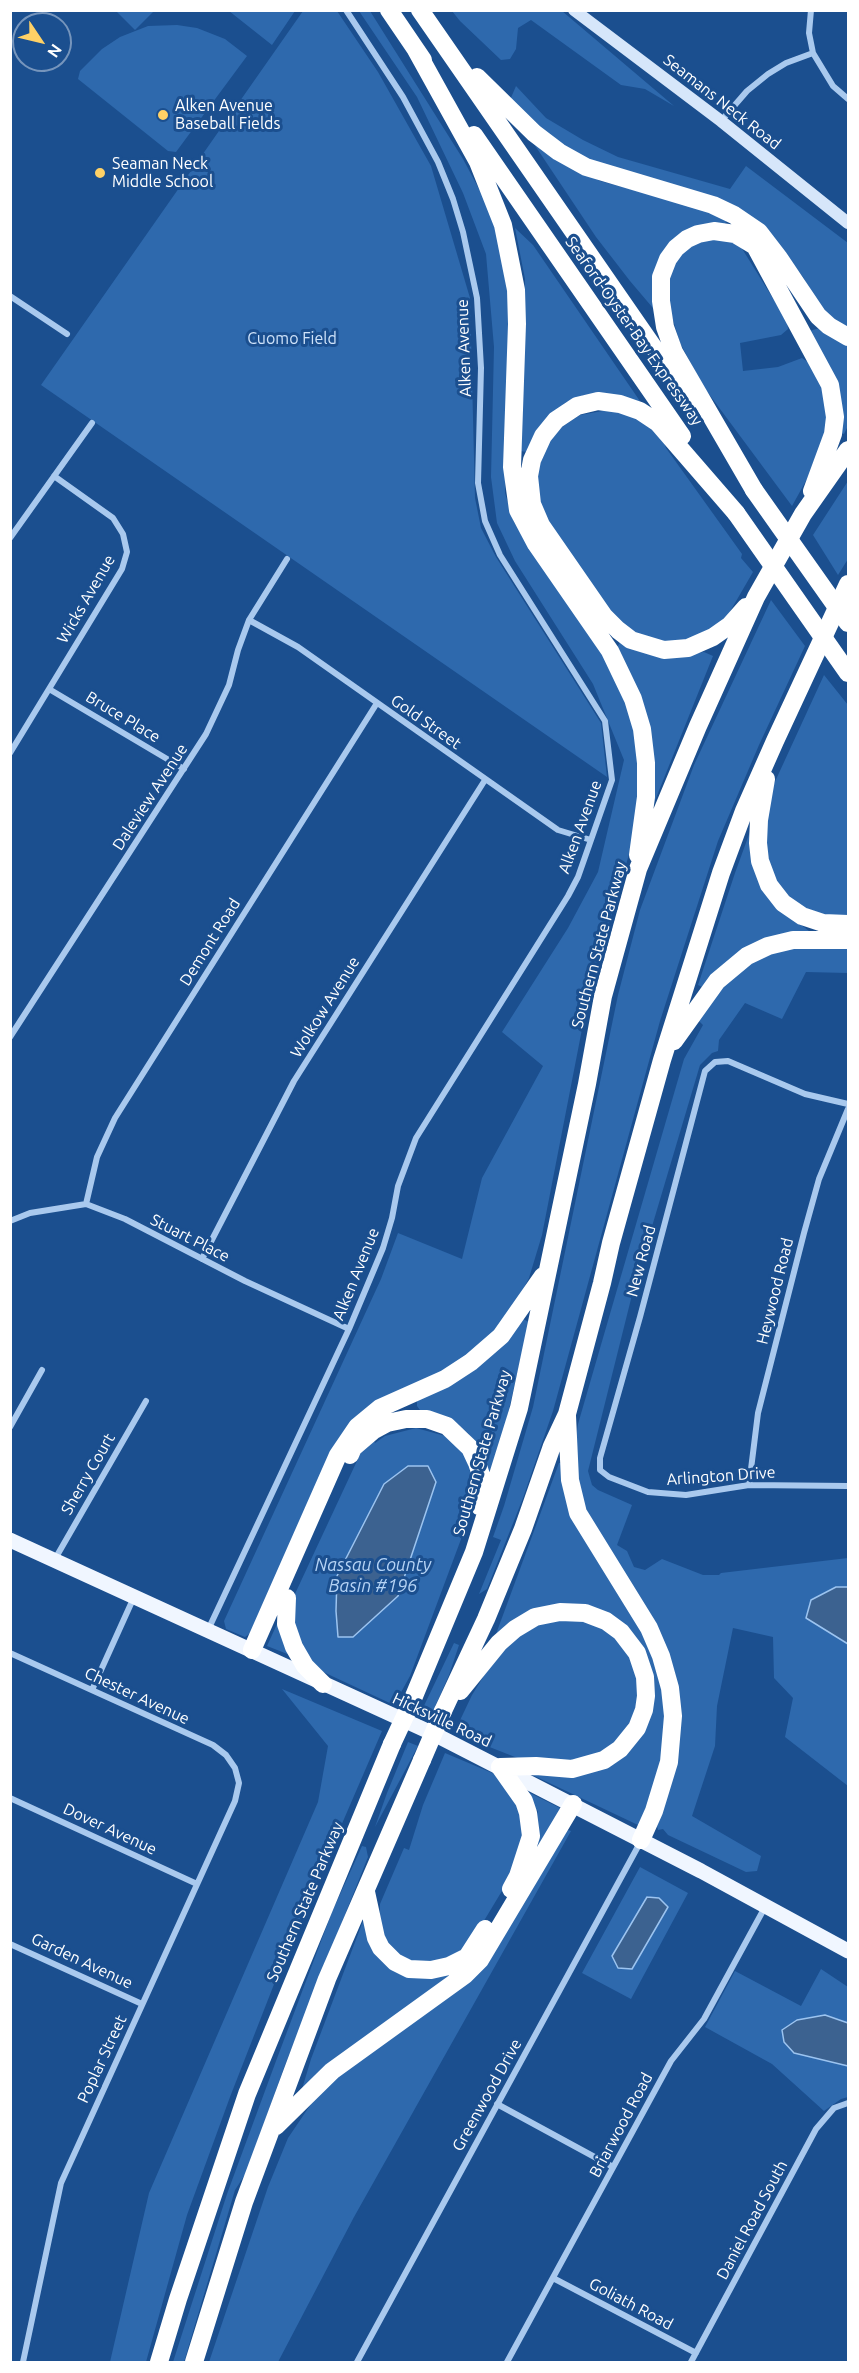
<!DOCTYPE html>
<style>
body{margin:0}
#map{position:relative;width:859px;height:2373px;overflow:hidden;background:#1b4f8f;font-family:Ubuntu,sans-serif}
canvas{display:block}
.frame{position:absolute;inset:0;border:12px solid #fff;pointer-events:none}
.north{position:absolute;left:12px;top:12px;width:60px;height:60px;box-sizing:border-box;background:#1b4f8f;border:2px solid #7695bc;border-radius:50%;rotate:125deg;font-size:16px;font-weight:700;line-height:24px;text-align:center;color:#fff}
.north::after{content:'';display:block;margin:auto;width:21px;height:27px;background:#ffd166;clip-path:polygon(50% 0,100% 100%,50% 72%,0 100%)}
</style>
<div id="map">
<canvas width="859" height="2373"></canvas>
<div class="frame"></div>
<div class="north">N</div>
</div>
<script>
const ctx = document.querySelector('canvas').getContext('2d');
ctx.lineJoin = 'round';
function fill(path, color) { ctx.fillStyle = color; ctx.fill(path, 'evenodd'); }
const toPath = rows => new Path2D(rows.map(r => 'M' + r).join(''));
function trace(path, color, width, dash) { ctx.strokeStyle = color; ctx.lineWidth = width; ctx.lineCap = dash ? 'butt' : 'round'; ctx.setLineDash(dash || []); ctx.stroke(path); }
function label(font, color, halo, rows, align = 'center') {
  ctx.font = font + ' Ubuntu,sans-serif'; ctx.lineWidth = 6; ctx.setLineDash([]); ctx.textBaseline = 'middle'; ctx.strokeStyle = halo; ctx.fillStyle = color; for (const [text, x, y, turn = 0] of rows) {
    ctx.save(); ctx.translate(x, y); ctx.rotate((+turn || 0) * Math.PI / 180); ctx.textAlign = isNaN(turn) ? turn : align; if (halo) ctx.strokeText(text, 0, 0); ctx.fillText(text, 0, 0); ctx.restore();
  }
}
fill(toPath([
 [116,11,154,11,135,30],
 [229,11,295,11,272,45],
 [303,11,337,11,378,72,431,166,470,298,475,498,481,528,496,557,601,723,607,777,41,385],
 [359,11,370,11,463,159,494,217,509,302,505,493,514,522,610,665,633,714,642,783,634,837,598,962,583,1024,542,1235,529,1278,512,1310,488,1342,446,1375,370,1410,252,1632,245,1637,226,1629,224,1621,381,1279,398,1233,462,1259,482,1178,543,1066,502,1032,568,928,598,872,624,760,593,684,515,561,497,523,491,477,494,347,486,254,463,193,417,97],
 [452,11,562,11,674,106,645,89,621,85,531,20,518,28,516,49,510,59,501,60,460,21],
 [177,25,197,28,225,39,247,56,176,152,168,151,78,79,80,71,102,49,120,37,148,26],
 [516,86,546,118,583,140,618,157,730,189,746,166,848,243,848,332,819,306,803,277,776,242,741,210,607,171,541,133,510,100],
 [530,138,559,160,600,181,716,212,728,218,724,226,672,244,658,314,630,281,596,237],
 [515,228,533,245,644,407,613,399,584,395,565,403,527,452,520,451,525,279],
 [707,238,730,240,741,247,787,321,788,329,781,335,740,343,743,371,778,367,802,358,815,367,824,382,830,417,823,450,792,506,703,386,680,343,667,300,669,271,684,250],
 [820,328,848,346,848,426,844,434,838,432,809,331],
 [608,410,635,416,659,428,666,448,742,554,741,558,753,572,728,615,701,638,669,645,636,637,616,621,547,523,536,491,539,459,556,431,580,415],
 [848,481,848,559,838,575,813,535],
 [771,600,805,646,759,745,718,841,660,1021,553,1411,523,1498,487,1589,479,1594,501,1540,493,1537,504,1506,533,1407,618,995,640,910,694,765],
 [621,641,696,653,704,652,713,656,654,803,652,774,615,650],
 [824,675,848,705,848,918,802,911,773,885,765,857,764,821,773,786],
 [751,829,782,910,809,931,702,987,698,985,735,873],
 [848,945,848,973,806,972,782,1019,745,1003,719,1040,718,1051,712,1053,700,1065,634,1287,588,1471,592,1485,598,1490,632,1505,617,1545,627,1551,634,1567,645,1570,662,1559,703,1575,719,1575,721,1573,848,1558,848,1587,836,1587,806,1617,848,1644,848,1786,785,1737,793,1698,774,1678,773,1637,733,1628,717,1706,715,1746,692,1816,761,1856,757,1871,746,1872,668,1835,663,1829,658,1830,657,1826,664,1807,680,1712,583,1507,574,1452,578,1424,684,1059,703,1025,698,1020,730,975,781,947],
 [523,1319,529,1322,504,1431,493,1474,487,1474,481,1453,468,1433,447,1420,423,1414,417,1406,417,1399],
 [416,1428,449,1437,467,1458,476,1499,410,1676,394,1705,319,1670,304,1655,291,1618,294,1596,363,1448,373,1439,375,1443,385,1436],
 [559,1463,564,1463,660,1662,669,1735,642,1824,638,1825,524,1771,567,1777,637,1740,643,1652,578,1607,496,1634],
 [282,1613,295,1657,267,1646],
 [579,1617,601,1625,625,1645,640,1675,639,1713,619,1744,590,1763,520,1759,454,1733,472,1695,493,1661,520,1634,546,1620],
 [454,1643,459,1645,449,1675,431,1716,421,1712],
 [282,1689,382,1731,287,1951,230,2097,187,2215,146,2362,110,2362,149,2193,318,1802,328,1746],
 [408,1742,418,1746,375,1827,387,1793],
 [445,1753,497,1775,506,1783,525,1820,517,1866,470,1944,439,1966,411,1963,392,1951,379,1930,380,1904,404,1848,409,1850,423,1805],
 [530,1793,562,1809,531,1866,535,1814,537,1814,538,1811,534,1808,527,1794],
 [565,1829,571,1831,354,2217,278,2362,209,2362,268,2187,288,2138,311,2104,334,2077,466,1984],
 [362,1846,366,1847,368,1857,285,2065,246,2173,235,2190,184,2362,173,2362,227,2194,276,2061,332,1912],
 [640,1867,688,1893,631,1999,582,1973],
 [363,1921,368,1923,393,1967,473,1958,302,2089,311,2059],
 [821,1969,848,1987,848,2023,825,2015,824,2060,848,2066,848,2097,841,2099,824,2111,772,2064,705,2027,735,1971,801,2006]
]), '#2e69ad');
const water = toPath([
 [408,1466,428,1466,436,1482,398,1596,353,1637,338,1637,336,1611,337,1576,384,1484,408,1466],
 [836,1587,848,1587,848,1644,806,1618,811,1600,836,1587],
 [647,1897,659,1898,668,1907,632,1969,618,1968,612,1956,647,1897],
 [825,2015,848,2023,848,2066,794,2053,784,2042,782,2030,797,2020,825,2015]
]);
fill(water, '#3c6290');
trace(water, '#9cc4f0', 1.5);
trace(toPath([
 [811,10,809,33,813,53,833,86,848,99],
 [721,121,747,91,768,74,786,63,813,53],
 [10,296,67,334],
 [10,538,92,423],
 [249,620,298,647,558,830,591,840],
 [49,689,184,769],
 [10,753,122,569,127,552,123,534,113,518,54,476],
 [10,1037,206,734,229,685,238,650,249,620,287,559],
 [848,1104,805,1094,728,1061,715,1062,705,1071,640,1317,600,1458,600,1470,609,1477,648,1492,686,1495,749,1485,848,1486],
 [86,1204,97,1157,115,1118,377,703],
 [10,1221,30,1213,86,1204,125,1219,245,1281,349,1329],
 [202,1259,294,1081,485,780],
 [10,1427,42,1370],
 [749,1485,758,1413,804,1233,819,1179,848,1109],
 [55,1559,146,1401],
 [208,1630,349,1329,383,1248,392,1218,398,1186,416,1138,568,896,578,877,612,780,605,721,500,555,485,521,478,483,481,368,477,298,463,232,453,199,438,162,403,97,346,10],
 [10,1653,213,1745,226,1755,235,1768,239,1783,235,1801,61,2183,23,2362],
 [92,1690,134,1597],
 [10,1798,197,1884],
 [10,1944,142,2004],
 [497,2104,613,2167],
 [553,2278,696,2353],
 [357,2362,641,1841],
 [507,2362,671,2061,704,2019,765,1907],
 [691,2362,816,2129,834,2108,848,2103]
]), '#a9c9ee', 6);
trace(toPath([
 [574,10,721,121,848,223]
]), '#d6e6fa', 12);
trace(toPath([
 [10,1540,434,1734,701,1871,848,1951]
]), '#f0f6ff', 15);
trace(toPath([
 [389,10,423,60],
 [420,10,690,400],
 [416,50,478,162,503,225,516,290,517,324,512,467,518,510,536,544,610,651,633,699,642,729,646,763,646,797,638,855],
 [477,77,534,133,559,152,586,167,713,205,734,215,759,232,779,258,818,316,829,326,848,337],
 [474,135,682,436],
 [754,490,674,352,665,327,661,301,661,277,668,259,676,248,687,239,698,234,714,231,735,234,755,246,830,385,835,417,833,434,812,491],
 [736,513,658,423,640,411,620,404,598,401,577,406,556,420,543,436,532,460,529,476,532,504,541,525,604,616,618,630,631,640,664,650,688,648,713,637,730,625,746,607],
 [766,779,759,820,758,843,760,861,769,885,783,903,802,916,823,923,848,924],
 [674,1041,717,981,747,956,768,946,793,940,848,940],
 [567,1416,570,1480,578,1513,649,1628,661,1656,670,1688,673,1716,669,1762,654,1811,641,1840],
 [350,1455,353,1448,374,1430,387,1423,406,1419,427,1419,447,1426,470,1448,477,1463,483,1481,479,1506],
 [287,1598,286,1624,294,1647,305,1666,323,1684],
 [252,1650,338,1455,357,1427,380,1408,445,1379,471,1362,501,1336,543,1276],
 [460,1691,499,1643,515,1629,535,1617,560,1612,585,1613,606,1621,621,1632,637,1653,645,1677,646,1696,644,1710,637,1728,620,1749,604,1760,572,1769,536,1766,500,1767],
 [412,1701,474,1552,519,1408,587,1084,603,996,638,869,698,726,756,597,803,514,848,450],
 [443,1711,486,1619,523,1529,552,1446,567,1414,602,1283,611,1243,662,1060,721,873,744,811,775,741,848,584],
 [500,1767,524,1801,528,1813,531,1836,518,1876,511,1889],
 [366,1892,376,1938,381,1948,395,1962,409,1969,431,1970,449,1966,467,1957,485,1929],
 [276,2126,332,2071,465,1975,480,1960,573,1804],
 [159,2362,178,2299,247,2094,392,1744],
 [194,2362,244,2202,327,1979,422,1760]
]), '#fff', 18);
trace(toPath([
 [754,490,848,623],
 [736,513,848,673],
 [392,1744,412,1701],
 [422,1760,443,1711]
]), '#fff', 18);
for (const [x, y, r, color] of [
 [163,115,6,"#ffd166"],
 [100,173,6,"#ffd166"]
]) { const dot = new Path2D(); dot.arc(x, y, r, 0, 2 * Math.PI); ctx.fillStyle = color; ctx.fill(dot); trace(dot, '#1b4f8f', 2); }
label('16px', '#fff', '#1b4f8f', [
 ["Seamans Neck Road",722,102,38],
 ["Seaford-Oyster Bay Expressway",634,331,55],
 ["Alken Avenue",464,348,-92],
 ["Wicks Avenue",86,599,-60],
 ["Bruce Place",123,717,31],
 ["Gold Street",426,722,35],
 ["Daleview Avenue",150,797,-57],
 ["Alken Avenue",580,827,-70],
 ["Demont Road",210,942,-58],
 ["Southern State Parkway",599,945,-75],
 ["Wolkow Avenue",325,1007,-58],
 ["Stuart Place",190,1238,27],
 ["New Road",641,1261,-75],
 ["Alken Avenue",356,1274,-68],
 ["Heywood Road",775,1291,-76],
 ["Southern State Parkway",482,1453,-74],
 ["Sherry Court",88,1474,-60],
 ["Arlington Drive",721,1476,-4],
 ["Chester Avenue",137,1696,25],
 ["Hicksville Road",442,1720,25],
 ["Dover Avenue",110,1829,25],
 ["Southern State Parkway",305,1902,-67],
 ["Garden Avenue",82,1961,25],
 ["Poplar Street",102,2059,-65],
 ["Greenwood Drive",487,2095,-61],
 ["Briarwood Road",621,2125,-62],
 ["Daniel Road South",752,2220,-62],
 ["Goliath Road",631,2304,28]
]);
label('16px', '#fff', '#1b4f8f', [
 ["Alken Avenue",175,106],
 ["Baseball Fields",175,124],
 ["Seaman Neck",112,164],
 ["Middle School",112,182]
], 'left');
label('16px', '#cfe3fa', '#1b4f8f', [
 ["Cuomo Field",292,339]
]);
label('italic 18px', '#b5d3f5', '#1b4f8f', [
 ["Nassau County",373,1565],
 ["Basin #196",373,1586]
]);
</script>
